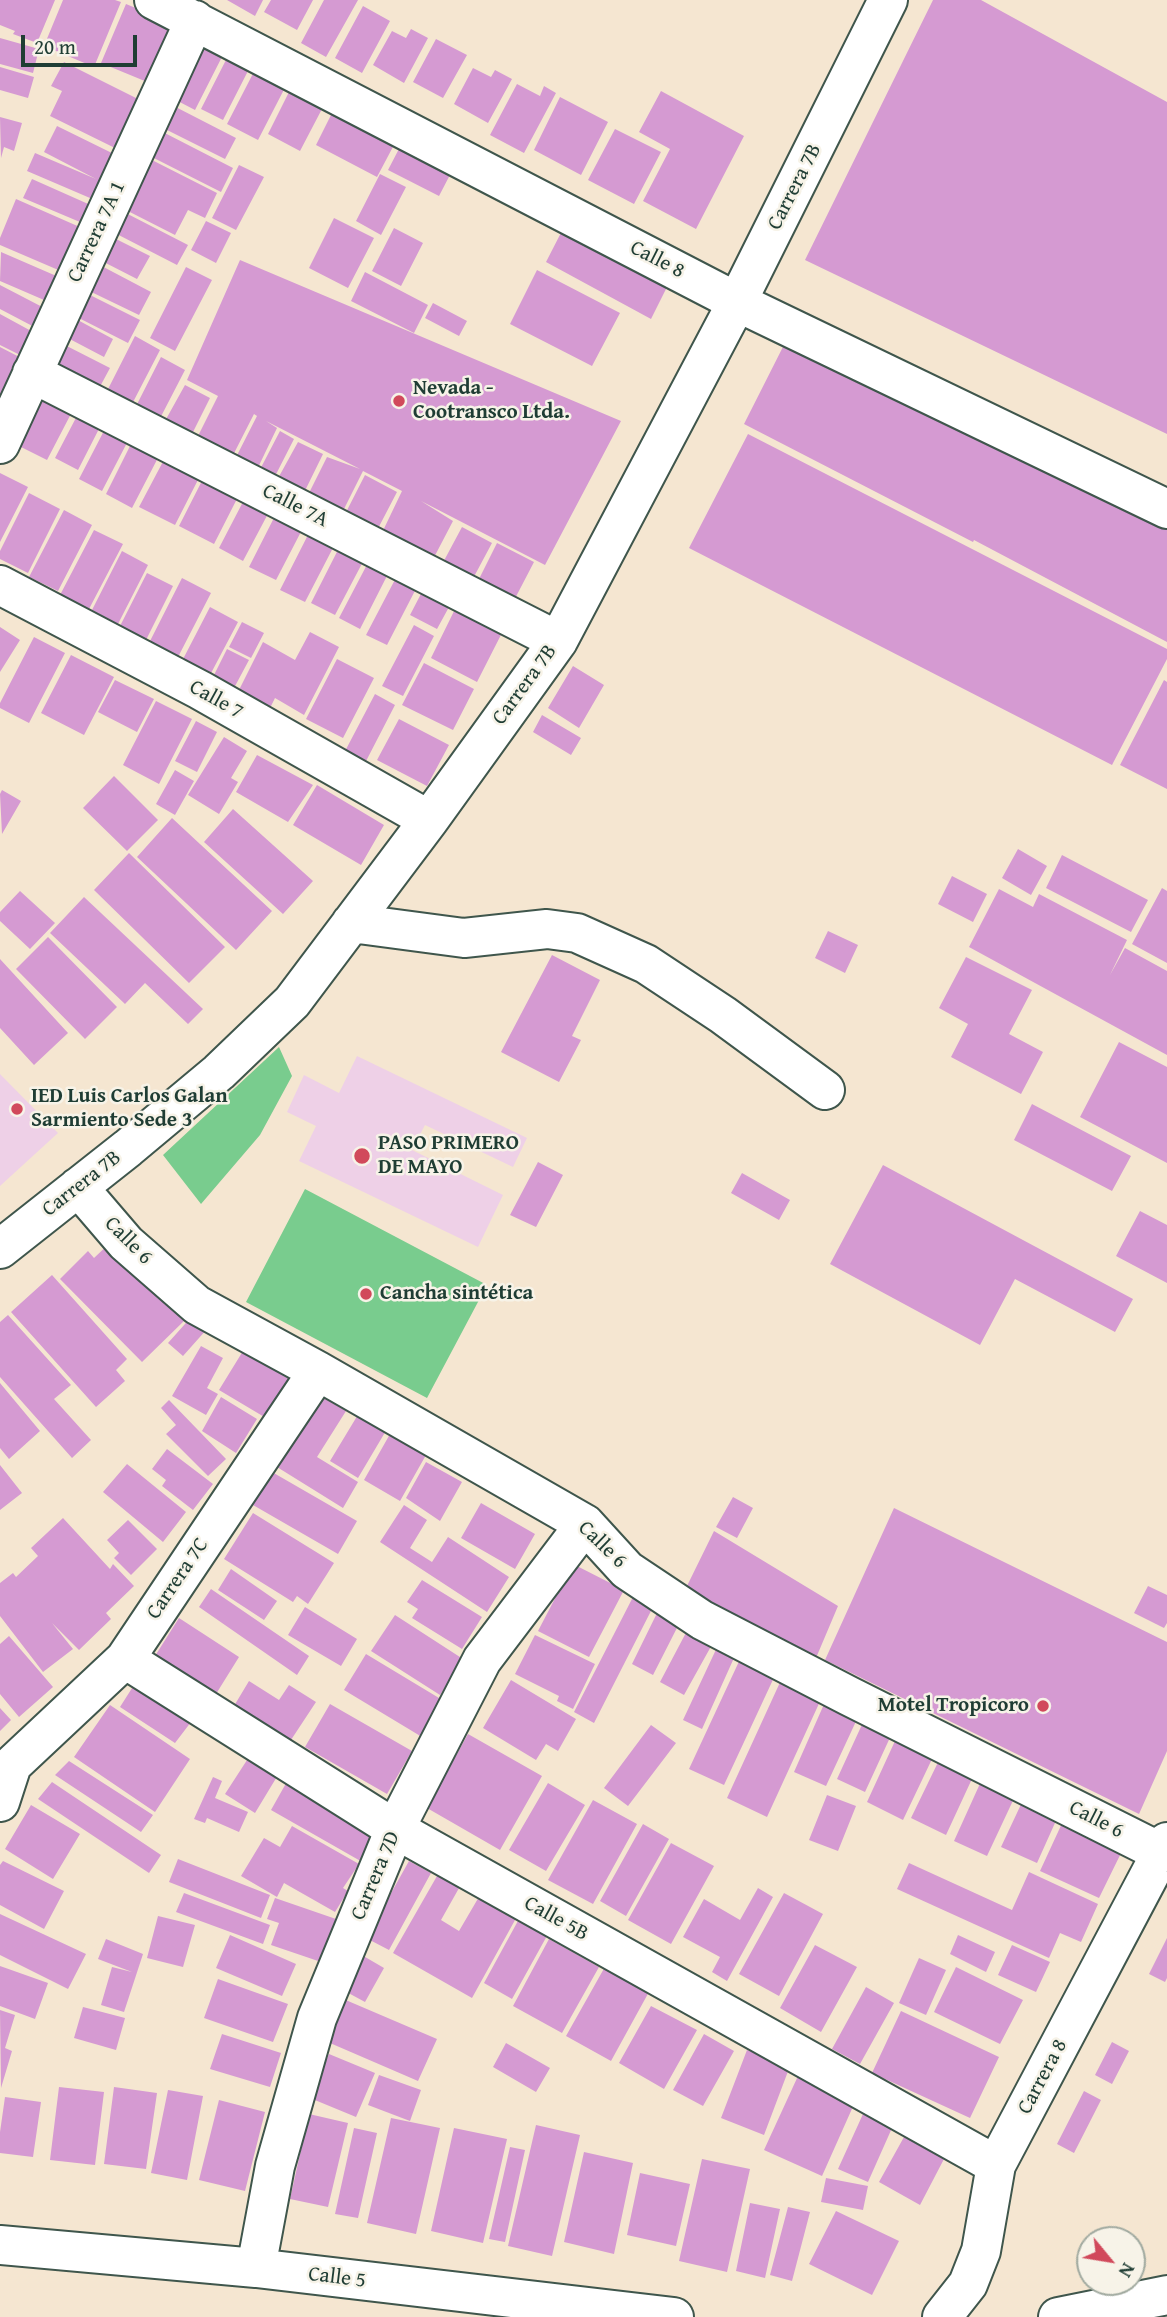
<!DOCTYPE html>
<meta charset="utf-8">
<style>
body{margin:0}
#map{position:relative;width:1167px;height:2317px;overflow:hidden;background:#f5e6d1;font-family:"Gentium Book Plus",serif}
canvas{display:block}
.north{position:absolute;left:1076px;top:2226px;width:70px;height:70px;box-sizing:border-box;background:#f7f3e8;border:2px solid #a1aaa0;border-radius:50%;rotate:120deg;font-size:19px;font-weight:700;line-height:28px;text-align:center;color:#1f3d34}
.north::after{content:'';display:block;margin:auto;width:24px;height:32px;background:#d1495b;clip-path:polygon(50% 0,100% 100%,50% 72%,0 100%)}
.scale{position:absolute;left:21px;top:35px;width:116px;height:32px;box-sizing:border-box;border:4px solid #1f3d34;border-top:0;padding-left:9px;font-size:21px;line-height:24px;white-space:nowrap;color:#1f3d34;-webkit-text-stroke:5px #f7f3e8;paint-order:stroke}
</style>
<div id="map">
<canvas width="1167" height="2317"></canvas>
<div class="north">N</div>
<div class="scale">20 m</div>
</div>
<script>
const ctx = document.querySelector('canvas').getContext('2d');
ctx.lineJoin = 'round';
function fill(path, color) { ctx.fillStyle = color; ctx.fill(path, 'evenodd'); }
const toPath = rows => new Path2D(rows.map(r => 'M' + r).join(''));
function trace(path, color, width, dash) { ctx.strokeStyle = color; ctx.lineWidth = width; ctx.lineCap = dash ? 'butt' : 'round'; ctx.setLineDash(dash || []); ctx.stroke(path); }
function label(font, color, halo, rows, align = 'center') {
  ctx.font = font + ' "Gentium Book Plus",serif'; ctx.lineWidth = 5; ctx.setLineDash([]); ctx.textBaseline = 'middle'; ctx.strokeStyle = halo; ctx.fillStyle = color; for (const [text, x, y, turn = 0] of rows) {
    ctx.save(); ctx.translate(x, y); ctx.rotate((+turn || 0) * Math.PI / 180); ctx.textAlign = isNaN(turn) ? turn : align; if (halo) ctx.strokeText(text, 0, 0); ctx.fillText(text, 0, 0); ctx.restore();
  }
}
fill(toPath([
 [357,1056,527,1138,513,1167,425,1125,412,1150,503,1195,478,1247,299,1161,316,1126,287,1112,304,1075,339,1093],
 [0,1074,58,1133,0,1186]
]), '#eed0e7');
fill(toPath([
 [279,1047,292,1076,260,1135,201,1204,163,1155],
 [305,1189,487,1285,427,1398,246,1302]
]), '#79cc8e');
fill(toPath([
 [0,0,55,0,37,43,13,34,15,31,0,25],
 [63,0,115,0,121,2,94,67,44,46],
 [227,0,263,0,255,16],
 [271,0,313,0,297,30,264,12],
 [324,0,358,0,326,57,301,43],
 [933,0,981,0,1167,102,1167,434,805,260],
 [126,4,177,25,152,84,101,63],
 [363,6,390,21,362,73,335,58],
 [411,29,428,38,404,83,373,65,392,31,406,38],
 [203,33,228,45,195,110,170,97],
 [0,38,39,49,33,73,0,64],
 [436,39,467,55,443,98,413,82],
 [227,58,249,69,223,120,201,109],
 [260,60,291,76,258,140,227,124],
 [64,62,140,100,117,149,50,116,62,91,51,86],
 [0,67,34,77,28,98,0,90],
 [473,68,491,77,495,70,512,79,488,123,454,104],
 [517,84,540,96,544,86,556,93,524,153,490,135],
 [290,90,323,107,300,151,268,134],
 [661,91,744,136,696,229,643,201,670,149,639,132],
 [560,97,608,122,581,175,534,150],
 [164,101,236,138,225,159,153,123],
 [333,111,395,143,377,177,316,145],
 [0,117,22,123,14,151,4,147,1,158],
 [57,126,118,156,97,201,27,171,35,153,96,179,44,152],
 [155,128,233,168,221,192,142,152],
 [615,129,661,152,634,204,588,180],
 [401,145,452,171,439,196,388,170],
 [146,157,217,193,205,218,188,210,175,235,120,207],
 [239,165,264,177,236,230,212,218],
 [380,174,406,187,381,235,356,221],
 [32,179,95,207,87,225,23,198],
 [16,199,82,228,63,272,0,245,0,238],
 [118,209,188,245,177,265,107,229],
 [334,218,374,238,348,288,309,268],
 [206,221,231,233,216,263,191,250],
 [565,225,671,279,651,319,546,262],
 [394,228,423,243,401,286,372,271],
 [106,234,150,256,137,279,94,257],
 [1,252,61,278,51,303,0,281],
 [240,260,621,421,545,565,421,501,453,521,429,567,379,539,402,491,363,471,337,523,303,505,327,457,360,469,266,421,277,428,252,480,230,469,257,416,254,414,227,467,192,448,218,396,187,380],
 [94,262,151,292,139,315,81,287],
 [186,267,212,280,175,351,150,338],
 [537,270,620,313,592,366,510,324],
 [365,272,428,305,414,333,351,301],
 [0,285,50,311,40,330,0,309],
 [80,290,140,320,128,343,69,313],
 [433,303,467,321,459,336,425,318],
 [0,314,33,332,20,355,0,345],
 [74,318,113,339,104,357,64,336],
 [790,333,1167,527,1167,642,974,540,973,542,744,424],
 [135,336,160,350,131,406,106,393],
 [55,340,110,368,96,394,42,366],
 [0,347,25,360,0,406],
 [161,357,185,370,154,430,130,418],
 [185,385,210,398,187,444,160,430],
 [38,389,74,408,47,460,11,442],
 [79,412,102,423,78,470,55,458],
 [107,425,130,437,102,491,79,479],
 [280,431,294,439,269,488,254,481],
 [748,434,1167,649,1167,659,1112,765,689,548],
 [134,438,161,452,132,508,106,494],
 [298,442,323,454,298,505,271,491],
 [167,454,202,472,175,525,139,507],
 [207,471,242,489,214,544,179,526],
 [0,473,28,487,0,542],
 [365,475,397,492,372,540,340,524],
 [29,493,60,509,28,573,0,559,0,551],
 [245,498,270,510,243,561,219,548],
 [64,510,92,525,58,591,29,577],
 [278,510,305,524,276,580,249,567],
 [462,527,492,543,469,586,439,570],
 [311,529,336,542,305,602,280,590],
 [94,530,123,544,89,609,60,595],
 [342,542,367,554,335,615,311,603],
 [497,543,534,562,509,610,473,591],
 [122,551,148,565,118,624,92,610],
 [371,557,391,568,360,629,339,618],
 [400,570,420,581,387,645,366,635],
 [147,573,173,586,145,642,119,628],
 [182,578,211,593,177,659,148,645],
 [423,590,455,596,437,629,410,615],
 [459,601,506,625,477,682,431,658],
 [210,607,238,622,209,677,181,663],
 [242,622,264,633,251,658,229,647],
 [414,625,434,636,403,696,382,686],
 [0,627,20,640,0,672],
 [310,632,339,647,304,715,275,698,269,710,238,692,263,642,295,660],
 [34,637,65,653,29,723,0,708,0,703],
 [227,649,249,660,234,688,213,677],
 [71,655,114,677,84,735,41,713],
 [337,659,374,678,343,738,306,719],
 [424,663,474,689,453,730,402,705],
 [573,666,604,685,579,728,548,708],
 [115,680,154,699,137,732,98,712],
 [1164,680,1167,682,1167,789,1120,765],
 [375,694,395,705,364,765,343,755],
 [156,701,192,719,159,784,123,765],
 [542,715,581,738,571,755,533,732],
 [399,719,449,745,427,786,377,760],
 [196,721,217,732,197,772,175,761],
 [224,737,247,751,231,778,238,782,219,814,188,795],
 [257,755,313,785,288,822,236,792],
 [175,770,194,781,175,815,156,804],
 [114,776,158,820,127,851,83,808],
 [317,785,384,825,361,865,293,825],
 [2,790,21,801,2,834,0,794],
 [233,809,313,881,283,914,204,842],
 [172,818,272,911,236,950,137,857],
 [1018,849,1047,866,1031,895,1002,878],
 [129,853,225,947,189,983,94,890],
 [1062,855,1148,900,1131,932,1046,888],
 [952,876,987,894,973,922,938,904],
 [1162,888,1167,891,1167,963,1132,944],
 [999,889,1033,907,1039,894,1127,940,1110,975,1125,948,1167,971,1167,1055,969,947],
 [20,891,55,923,30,949,0,921,0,912],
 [84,897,203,1009,188,1024,145,983,125,1004,50,933],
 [828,931,858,945,845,973,815,958],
 [48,937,117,1007,85,1039,16,969],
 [552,955,600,980,572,1036,581,1040,559,1082,501,1052],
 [966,957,1032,990,1009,1034,1043,1052,1021,1094,951,1057,968,1024,939,1008],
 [0,959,68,1033,34,1065,0,1028],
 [1119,1042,1167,1067,1167,1163,1080,1117],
 [1032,1104,1131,1156,1112,1191,1014,1140],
 [538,1162,563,1175,536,1227,510,1215],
 [883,1165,1133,1299,1115,1332,1015,1279,980,1345,830,1264],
 [742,1173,790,1200,779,1220,731,1193],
 [1140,1211,1167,1225,1167,1283,1116,1256],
 [111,1242,186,1319,142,1362,60,1279,88,1251,94,1258],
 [52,1275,127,1359,116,1370,125,1381,96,1407,11,1312],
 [8,1315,71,1385,54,1399,91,1440,72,1458,0,1377,0,1322],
 [193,1315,207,1329,183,1356,168,1343],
 [201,1346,223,1358,207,1388,218,1394,206,1415,172,1396],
 [243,1351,289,1379,266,1418,219,1390],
 [0,1383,40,1431,9,1459,0,1448],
 [320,1396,346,1411,317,1457,358,1482,343,1508,277,1467],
 [221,1397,257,1419,236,1453,202,1431],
 [169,1400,226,1459,208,1476,166,1434,176,1425,161,1408],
 [359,1413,387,1429,358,1478,330,1461],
 [390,1434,426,1455,400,1501,364,1480],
 [167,1449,213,1484,193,1510,162,1486,166,1480,152,1469],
 [426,1462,462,1482,440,1521,406,1498],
 [127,1464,186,1512,163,1542,103,1492],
 [0,1465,22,1493,0,1510],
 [272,1472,357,1521,338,1554,253,1505],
 [733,1497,753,1508,737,1538,716,1527],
 [481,1503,535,1534,515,1569,461,1538],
 [404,1505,427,1520,410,1548,432,1562,448,1537,509,1577,487,1612,380,1542],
 [894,1508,1167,1642,1167,1751,1139,1814,825,1660],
 [253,1513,334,1563,308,1604,297,1596,293,1602,224,1559],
 [63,1518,110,1569,113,1564,134,1586,106,1613,111,1619,79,1650,52,1623,73,1649,43,1672,0,1616,0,1583,13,1573,16,1577,38,1556,31,1548],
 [128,1520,157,1549,131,1575,114,1558,119,1553,107,1540],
 [714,1531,838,1606,816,1658,686,1588],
 [573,1564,624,1590,589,1657,538,1631],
 [231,1569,277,1601,264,1620,218,1590],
 [422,1580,482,1617,462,1649,412,1618,418,1609,407,1602],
 [1148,1586,1167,1595,1167,1623,1164,1628,1134,1613],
 [211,1589,309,1656,297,1675,199,1607],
 [633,1597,653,1607,594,1723,574,1712],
 [305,1607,357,1639,341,1666,288,1635],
 [659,1609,681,1620,653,1675,632,1664],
 [395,1615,463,1659,440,1695,371,1651],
 [179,1618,239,1657,216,1694,155,1656],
 [689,1627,714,1641,684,1695,660,1682],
 [535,1635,595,1664,573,1709,557,1701,559,1696,515,1674],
 [9,1636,53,1687,19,1717,0,1694,0,1644],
 [720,1641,738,1649,702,1729,683,1720],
 [366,1654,444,1701,422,1737,344,1690],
 [742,1655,777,1671,724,1785,689,1769],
 [782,1678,822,1697,767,1817,727,1798],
 [511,1680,576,1719,558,1751,546,1744,536,1760,483,1728],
 [249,1681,279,1700,289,1685,316,1702,287,1746,231,1711],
 [134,1685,191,1722,175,1743,120,1707],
 [825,1702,858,1717,826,1786,794,1772],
 [330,1704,412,1751,387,1794,305,1747],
 [110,1705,190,1759,155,1812,74,1757],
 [0,1708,11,1720,0,1731],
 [865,1718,893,1731,865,1792,837,1779],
 [651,1725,676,1743,628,1806,604,1788],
 [468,1734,542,1776,500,1850,427,1808],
 [895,1741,932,1759,903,1820,867,1802],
 [943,1752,977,1768,946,1835,911,1818],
 [249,1757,278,1775,255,1813,225,1794],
 [69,1761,153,1815,141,1832,55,1775],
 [213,1777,222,1781,215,1798,248,1812,239,1832,207,1818,205,1823,194,1819],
 [983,1777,1017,1792,987,1856,954,1841],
 [289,1778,382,1832,364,1863,271,1810],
 [52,1782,161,1855,149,1873,38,1799],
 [548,1783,585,1805,546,1871,509,1850],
 [827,1795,856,1806,838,1851,809,1840],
 [1024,1798,1059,1814,1037,1863,1001,1847],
 [593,1800,637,1824,593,1904,548,1880],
 [31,1805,80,1834,53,1879,5,1849],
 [1064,1819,1124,1847,1099,1898,1040,1871],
 [643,1824,669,1839,626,1916,600,1901],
 [292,1826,359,1864,343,1888,348,1891,335,1912,284,1883,277,1897,241,1876,264,1838,280,1847],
 [671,1843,714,1866,671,1944,628,1920],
 [178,1859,270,1895,261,1918,169,1882],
 [3,1861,64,1891,44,1929,0,1905,0,1865],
 [409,1861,431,1873,389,1950,366,1938],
 [909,1863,1012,1910,1029,1872,1098,1904,1081,1942,1060,1933,1049,1958,897,1889],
 [441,1869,463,1881,441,1920,459,1931,483,1890,520,1911,472,1998,393,1953],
 [758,1888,773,1897,727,1981,712,1972,720,1957,683,1937,704,1899,740,1920],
 [184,1893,270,1925,263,1944,176,1912],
 [784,1893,823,1914,779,1996,739,1974],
 [275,1898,336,1919,321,1962,271,1945,279,1923,267,1919],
 [0,1914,86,1954,68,1989,0,1955],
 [158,1916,195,1925,183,1967,147,1958],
 [519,1919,548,1934,512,1999,484,1983],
 [230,1935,296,1964,282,1996,216,1968],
 [958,1935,995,1952,986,1972,950,1954],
 [1167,1938,1167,1978,1165,1982,1149,1974],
 [106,1939,143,1954,124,2012,101,2005,112,1967,132,1972,98,1959],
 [549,1939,599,1967,562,2033,513,2006],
 [815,1945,857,1967,821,2032,780,2008],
 [1012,1945,1050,1962,1036,1992,998,1975],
 [360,1954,384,1968,365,2002,341,1989],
 [919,1958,946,1970,926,2015,899,2003],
 [606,1965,650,1990,611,2061,566,2036],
 [0,1966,48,1983,35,2019,0,2006],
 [956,1967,1023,2000,1000,2044,934,2012],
 [218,1979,288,2004,273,2042,204,2018],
 [866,1987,894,2003,860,2064,832,2049],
 [341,1998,437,2039,418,2081,323,2040],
 [651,2006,697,2030,664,2089,619,2063],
 [83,2007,125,2018,116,2050,74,2038],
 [0,2010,15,2015,5,2048,12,2051,1,2088],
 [901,2011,999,2057,970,2118,872,2073],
 [222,2034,281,2053,270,2087,210,2069],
 [704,2034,734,2051,703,2106,673,2090],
 [1112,2042,1129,2051,1112,2084,1095,2075],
 [506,2043,550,2068,536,2092,493,2067],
 [747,2050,790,2066,764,2135,721,2118],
 [329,2054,375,2073,356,2117,310,2098],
 [379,2075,421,2090,410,2121,368,2105],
 [798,2076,855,2102,822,2176,764,2150],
 [59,2087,104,2092,95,2165,50,2160],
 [114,2087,157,2093,146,2169,104,2164],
 [168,2090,203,2096,187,2180,151,2173],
 [1084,2091,1101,2100,1074,2153,1057,2144],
 [5,2097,41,2102,33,2157,0,2153,0,2132],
 [219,2100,265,2112,245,2191,199,2180],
 [309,2114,348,2123,328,2207,290,2199],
 [863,2114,892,2128,868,2182,838,2169],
 [391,2118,440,2128,416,2234,367,2223],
 [536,2125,580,2135,552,2256,508,2246],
 [354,2128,377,2133,358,2218,335,2214],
 [454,2128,507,2139,483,2243,431,2231],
 [904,2137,944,2159,920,2205,879,2182],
 [510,2147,525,2150,505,2242,489,2239],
 [584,2152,633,2163,614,2254,564,2242],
 [702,2159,750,2169,727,2272,679,2261],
 [640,2173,690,2184,676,2246,627,2235],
 [826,2178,868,2186,863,2210,821,2202],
 [750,2203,780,2209,765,2278,736,2271],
 [788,2207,810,2212,792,2281,770,2275],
 [836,2211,899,2241,872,2295,809,2264]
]), '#d59ad2');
const minor = toPath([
 [154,0,737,302,1167,509],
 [32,373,558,641],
 [0,444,195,20],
 [0,585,200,690,429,820],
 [351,923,464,938,547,929,577,933,646,964,723,1015,825,1090],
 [78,1187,126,1243,197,1305,318,1371,585,1524,627,1570,702,1620,849,1696,1162,1853],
 [0,1249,128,1148,219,1072,292,1002,429,820,558,641,737,302,888,0],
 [125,1659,395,1829,996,2165],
 [0,1802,12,1765,125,1659,318,1371],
 [0,2245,256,2268,674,2317],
 [256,2268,275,2166,317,2018,395,1829,482,1660,585,1524],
 [942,2317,968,2284,981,2251,996,2165,1167,1842],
 [1058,2317,1167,2295]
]);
trace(minor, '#3f564c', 42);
trace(minor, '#fff', 38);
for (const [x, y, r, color] of [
 [399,401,7,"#d1495b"],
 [17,1109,7,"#d1495b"],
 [362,1156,9,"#d1495b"],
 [366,1294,7,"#d1495b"],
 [1043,1706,7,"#d1495b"]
]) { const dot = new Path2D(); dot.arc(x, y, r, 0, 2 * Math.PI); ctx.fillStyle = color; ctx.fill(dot); trace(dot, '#f7f3e8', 2.5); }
label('21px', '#1f3d34', '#f7f3e8', [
 ["Carrera 7B",795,187,-63],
 ["Carrera 7A 1",97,232,-65],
 ["Calle 8",657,260,27],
 ["Calle 7A",295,506,27],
 ["Carrera 7B",525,685,-54],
 ["Calle 7",216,700,29],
 ["Carrera 7B",82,1184,-38],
 ["Calle 6",128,1241,45],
 ["Calle 6",602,1545,44],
 ["Carrera 7C",178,1579,-56],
 ["Calle 6",1096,1820,27],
 ["Carrera 7D",376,1876,-67],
 ["Calle 5B",556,1919,29],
 ["Carrera 8",1043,2077,-62],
 ["Calle 5",337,2278,7]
]);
label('bold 21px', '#1f3d34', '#f7f3e8', [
 ["Nevada -",413,389],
 ["Cootransco Ltda.",413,413],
 ["IED Luis Carlos Galan",31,1097],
 ["Sarmiento Sede 3",31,1121],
 ["PASO PRIMERO",378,1144],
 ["DE MAYO",378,1168],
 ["Cancha sintética",380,1294],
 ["Motel Tropicoro",1029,1706,"right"]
], 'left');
</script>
